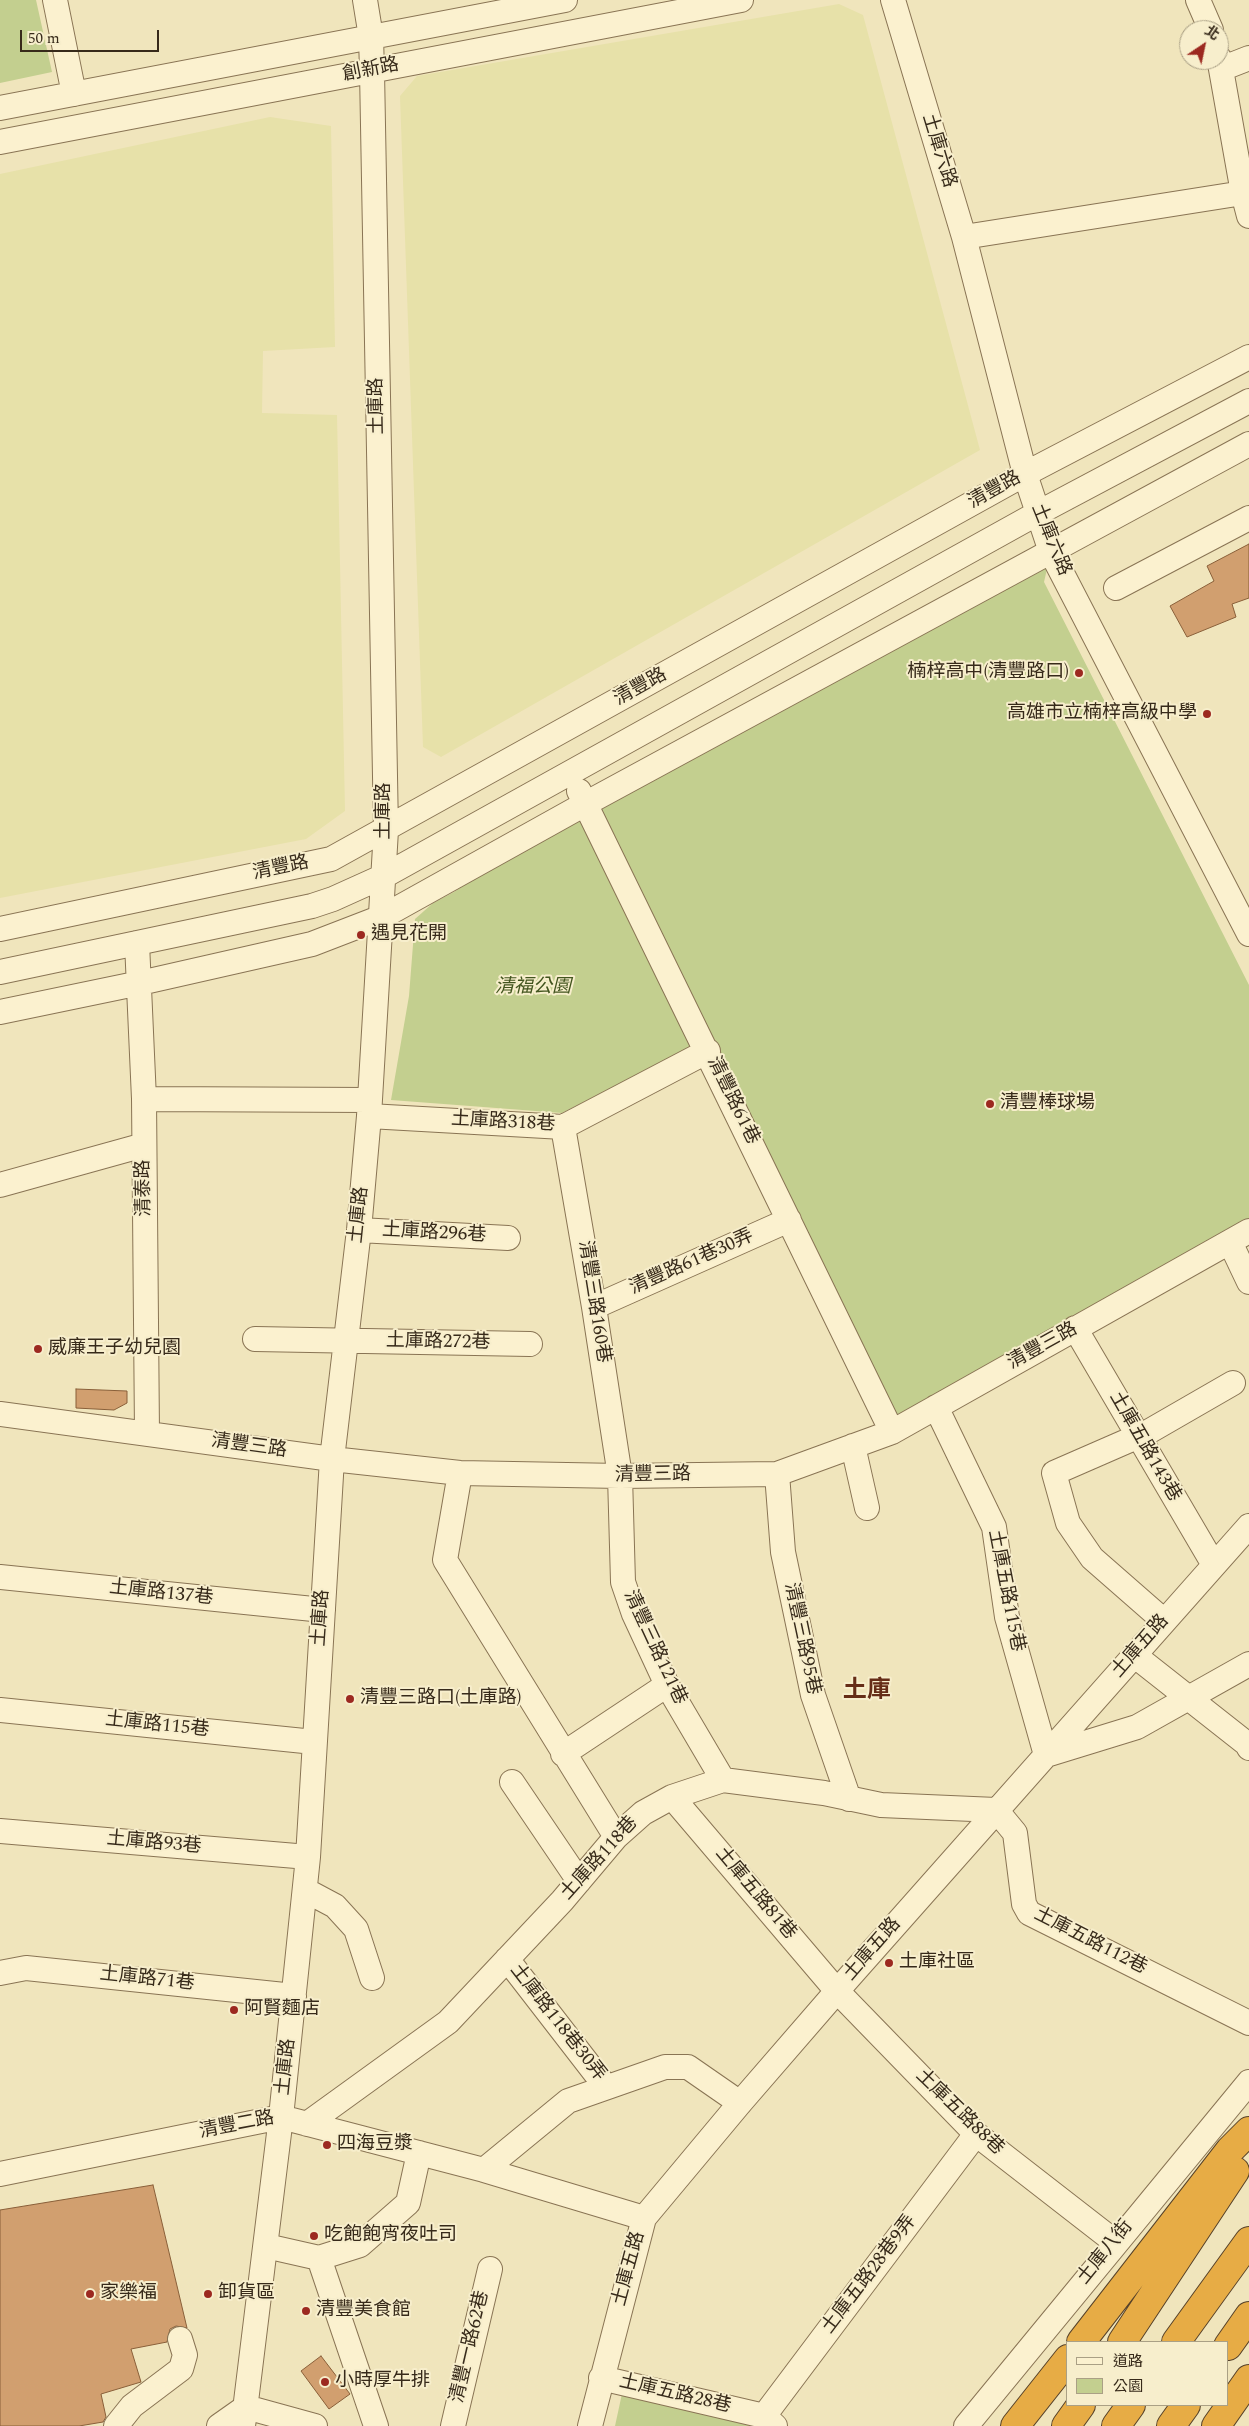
<!DOCTYPE html>
<meta charset="utf-8">
<style>
body{margin:0}
#map{position:relative;width:1249px;height:2426px;overflow:hidden;background:#f0e5bc;font-family:Spectral,"Noto Sans TC",serif}
canvas{display:block}
.legend{position:absolute;left:1066px;top:2341px;width:162px;height:65px;box-sizing:border-box;background:#f7eecc;border:1px solid #aaa085;margin:0;padding:6px 9px;list-style:none;font-size:15px;color:#372a1a}
.legend li{display:flex;align-items:center;gap:10px;height:25px}
.legend b{width:25px;border:1px solid #aaa085}
.north{position:absolute;left:1179px;top:20px;width:50px;height:50px;box-sizing:border-box;background:#f7eecc;border:1px solid #aaa085;border-radius:50%;rotate:34deg;font-size:14px;font-weight:700;line-height:20px;text-align:center;color:#372a1a}
.north::after{content:'';display:block;margin:auto;width:18px;height:22px;background:#9c2920;clip-path:polygon(50% 0,100% 100%,50% 72%,0 100%)}
.scale{position:absolute;left:20px;top:30px;width:139px;height:22px;box-sizing:border-box;border:2px solid #372a1a;border-top:0;padding-left:6px;font-size:15px;line-height:18px;white-space:nowrap;color:#372a1a;-webkit-text-stroke:4px #f7eecc;paint-order:stroke}
</style>
<div id="map">
<canvas width="1249" height="2426"></canvas>
<ul class="legend">
<li><b style="height:6px;background:#fbf1cf"></b>道路</li>
<li><b style="height:14px;background:#c3cf8f"></b>公園</li>
</ul>
<div class="north">北</div>
<div class="scale">50 m</div>
</div>
<script>
const ctx = document.querySelector('canvas').getContext('2d');
ctx.lineJoin = 'round';
function fill(path, color) { ctx.fillStyle = color; ctx.fill(path, 'evenodd'); }
const toPath = rows => new Path2D(rows.map(r => 'M' + r).join(''));
function trace(path, color, width, dash) { ctx.strokeStyle = color; ctx.lineWidth = width; ctx.lineCap = dash ? 'butt' : 'round'; ctx.setLineDash(dash || []); ctx.stroke(path); }
function label(font, color, halo, rows, align = 'center') {
  ctx.font = font + ' Spectral,"Noto Sans TC",serif'; ctx.lineWidth = 4; ctx.setLineDash([]); ctx.textBaseline = 'middle'; ctx.strokeStyle = halo; ctx.fillStyle = color; for (const [text, x, y, turn = 0] of rows) {
    ctx.save(); ctx.translate(x, y); ctx.rotate((+turn || 0) * Math.PI / 180); ctx.textAlign = isNaN(turn) ? turn : align; if (halo) ctx.strokeText(text, 0, 0); ctx.fillText(text, 0, 0); ctx.restore();
  }
}
fill(toPath([
 [839,4,863,15,980,450,441,757,423,747,400,96,417,76],
 [270,117,331,126,335,347,263,351,262,413,337,415,345,811,306,839,0,898,0,174]
]), '#e7e1a9');
fill(toPath([
 [0,0,36,0,52,72,0,83],
 [1051,552,1044,582,1249,985,1249,1224,892,1432,693,1046,562,1113,391,1100,409,996,415,919,433,903,454,892,585,804],
 [623,2389,754,2426,615,2426]
]), '#c3cf8f');
const building = toPath([
 [1249,544,1249,598,1232,604,1236,617,1187,637,1170,606,1214,581,1207,566,1249,544],
 [76,1389,127,1391,127,1403,114,1410,76,1408,76,1389],
 [153,2185,187,2328,176,2326,170,2329,167,2342,131,2349,141,2382,101,2394,106,2417,103,2422,79,2426,0,2426,0,2210,153,2185],
 [321,2356,350,2394,329,2409,301,2371,321,2356]
]);
fill(building, '#d19f6f');
trace(building, '#895f39', 1);
const minor = toPath([
 [55,0,74,94],
 [893,0,964,237,1025,474,1051,552,1249,934],
 [1198,0,1211,30],
 [1219,58,1243,193,1249,216],
 [1221,69,1249,58],
 [0,108,565,0],
 [0,142,741,0],
 [964,237,1243,193],
 [1116,588,1249,518],
 [579,791,892,1432],
 [0,929,331,859,1025,474,1249,357],
 [137,943,144,1099,147,1433],
 [0,972,312,906,333,899,384,876,1038,513,1249,401],
 [0,1012,140,983,312,944,382,917,585,804,1249,444],
 [144,1099,370,1100],
 [369,1116,563,1127,708,1051],
 [563,1127,594,1307,620,1476,623,1582,634,1614,667,1685,723,1780],
 [0,1185,144,1145],
 [359,1230,508,1238],
 [1230,1242,1249,1282],
 [594,1307,789,1220],
 [1075,1328,1214,1565],
 [255,1339,530,1344],
 [936,1407,994,1527,1007,1617,1046,1755],
 [0,1414,332,1459,460,1473,620,1476,777,1474,892,1432,1249,1231],
 [853,1446,867,1508],
 [460,1473,445,1560,616,1837],
 [777,1474,783,1552,813,1695,849,1799],
 [0,1577,323,1610],
 [1164,1621,1092,1558,1068,1523,1054,1473,1148,1432,1233,1383],
 [1134,1655,1247,1744,1249,1748],
 [0,1710,314,1742],
 [563,1754,667,1685],
 [1046,1755,1137,1727,1249,1664],
 [512,1782,579,1881],
 [672,1797,837,1991,976,2134,1115,2242],
 [996,1810,1015,1833,1024,1904,1029,1913,1249,2023],
 [0,1831,308,1857],
 [305,1890,335,1906,356,1929,372,1978],
 [507,1959,606,2087],
 [0,1973,26,1968,294,1996],
 [307,2124,448,2022,562,1901,616,1837,643,1813,672,1797,723,1780,824,1793,881,1805,996,1810],
 [484,2170,568,2101,665,2067,688,2067,740,2103],
 [0,2174,281,2117,484,2170,644,2218],
 [266,2246,319,2258,376,2426],
 [319,2258,360,2245,408,2203,419,2153],
 [601,2378,764,2416,775,2426],
 [764,2416,976,2134],
 [116,2426,132,2406,181,2369,185,2355,180,2339],
 [219,2426,246,2407,315,2426],
 [243,2426,281,2117,308,1857,332,1459,359,1230,369,1116,386,830,372,71,371,37,365,0],
 [453,2426,490,2269],
 [590,2426,644,2218,740,2103,837,1991,1249,1526],
 [966,2426,1249,2082]
]);
const highway = toPath([
 [1081,2342,1230,2150,1249,2131],
 [1122,2342,1235,2171],
 [1176,2342,1249,2241],
 [1228,2346,1249,2316],
 [1015,2426,1068,2359],
 [1066,2426,1081,2405],
 [1116,2426,1131,2405],
 [1171,2426,1186,2405],
 [1216,2426,1249,2379]
]);
trace(minor, '#897454', 26);
trace(highway, '#564129', 30);
trace(minor, '#fbf1cf', 24);
trace(highway, '#e7ac45', 28);
for (const [x, y, r, color] of [
 [1079,673,5,"#9c2920"],
 [1207,714,5,"#9c2920"],
 [361,935,5,"#9c2920"],
 [990,1104,5,"#9c2920"],
 [38,1349,5,"#9c2920"],
 [350,1699,5,"#9c2920"],
 [889,1963,5,"#9c2920"],
 [234,2010,5,"#9c2920"],
 [327,2145,5,"#9c2920"],
 [314,2236,5,"#9c2920"],
 [90,2294,5,"#9c2920"],
 [208,2294,5,"#9c2920"],
 [306,2311,5,"#9c2920"],
 [325,2382,5,"#9c2920"]
]) { const dot = new Path2D(); dot.arc(x, y, r, 0, 2 * Math.PI); ctx.fillStyle = color; ctx.fill(dot); trace(dot, '#f7eecc', 2); }
label('19px', '#372a1a', '#f7eecc', [
 ["創新路",371,71,-11],
 ["土庫六路",938,151,73],
 ["土庫路",378,406,-91],
 ["清豐路",995,491,-29],
 ["土庫六路",1050,540,68],
 ["清豐路",641,688,-29],
 ["土庫路",385,811,-90],
 ["清豐路",281,869,-12],
 ["清豐路61巷",732,1101,64],
 ["土庫路318巷",503,1123,3],
 ["清泰路",145,1188,-91],
 ["土庫路",360,1215,-84],
 ["土庫路296巷",434,1234,3],
 ["清豐路61巷30弄",692,1263,-24],
 ["清豐三路160巷",593,1302,81],
 ["土庫路272巷",438,1343,1],
 ["清豐三路",1043,1347,-29],
 ["清豐三路",249,1447,8],
 ["土庫五路143巷",1144,1447,60],
 ["清豐三路",653,1476,-1],
 ["土庫五路115巷",1005,1591,79],
 ["土庫路137巷",161,1594,6],
 ["土庫路",322,1618,-86],
 ["清豐三路95巷",801,1639,78],
 ["土庫五路",1141,1647,-49],
 ["清豐三路121巷",654,1648,65],
 ["土庫路115巷",157,1726,6],
 ["土庫路93巷",154,1844,5],
 ["土庫路118巷",600,1859,-48],
 ["土庫五路81巷",755,1894,50],
 ["土庫五路112巷",1090,1942,27],
 ["土庫五路",873,1950,-49],
 ["土庫路71巷",147,1980,6],
 ["土庫路118巷30弄",557,2023,52],
 ["土庫路",287,2067,-84],
 ["土庫五路88巷",959,2113,44],
 ["清豐二路",237,2126,-11],
 ["土庫八街",1106,2253,-51],
 ["土庫五路",630,2269,-75],
 ["土庫五路28巷9弄",870,2275,-53],
 ["清豐一路62巷",471,2347,-77],
 ["土庫五路28巷",675,2395,13]
]);
label('19px', '#372a1a', '#f7eecc', [
 ["楠梓高中(清豐路口)",1069,673,"right"],
 ["高雄市立楠梓高級中學",1197,714,"right"],
 ["遇見花開",371,935],
 ["清豐棒球場",1000,1104],
 ["威廉王子幼兒園",48,1349],
 ["清豐三路口(土庫路)",360,1699],
 ["土庫社區",899,1963],
 ["阿賢麵店",244,2010],
 ["四海豆漿",337,2145],
 ["吃飽飽宵夜吐司",324,2236],
 ["家樂福",100,2294],
 ["卸貨區",218,2294],
 ["清豐美食館",316,2311],
 ["小時厚牛排",335,2382]
], 'left');
label('italic 19px', '#43551f', '#f7eecc', [
 ["清福公園",533,988]
]);
label('bold 24px', '#662d17', '#f7eecc', [
 ["土庫",867,1692]
]);
</script>
